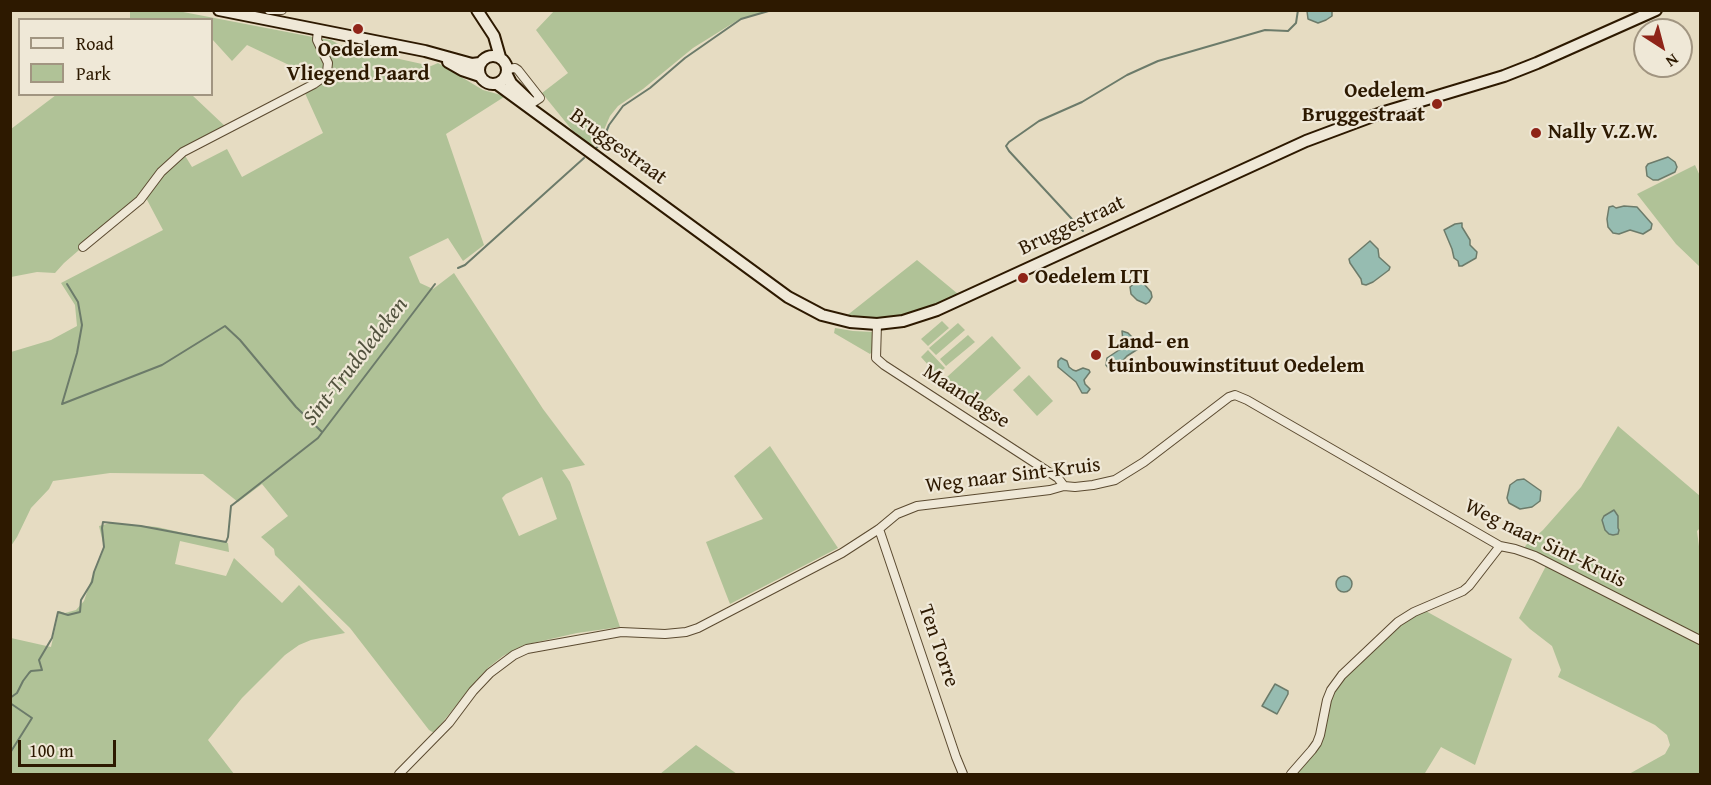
<!DOCTYPE html>
<style>
body{margin:0}
#map{position:relative;width:1711px;height:785px;overflow:hidden;background:#e6dcc2;font-family:"Gentium Book Plus",serif}
canvas{display:block}
.frame{position:absolute;inset:0;border:12px solid #2d1900;pointer-events:none}
.legend{position:absolute;left:18px;top:18px;width:195px;height:78px;box-sizing:border-box;background:#efe8d7;border:2px solid #a19581;margin:0;padding:8px 10px;list-style:none;font-size:18px;color:#2d1900}
.legend li{display:flex;align-items:center;gap:12px;height:30px}
.legend b{width:30px;border:2px solid #a19581}
.north{position:absolute;left:1633px;top:18px;width:60px;height:60px;box-sizing:border-box;background:#efe8d7;border:2px solid #a19581;border-radius:50%;rotate:144deg;font-size:16px;font-weight:700;line-height:24px;text-align:center;color:#2d1900}
.north::after{content:'';display:block;margin:auto;width:21px;height:27px;background:#8f2418;clip-path:polygon(50% 0,100% 100%,50% 72%,0 100%)}
.scale{position:absolute;left:18px;top:740px;width:98px;height:27px;box-sizing:border-box;border:3px solid #2d1900;border-top:0;padding-left:8px;font-size:18px;line-height:21px;white-space:nowrap;color:#2d1900;-webkit-text-stroke:4px #efe8d7;paint-order:stroke}
</style>
<div id="map">
<canvas width="1711" height="785"></canvas>
<div class="frame"></div>
<ul class="legend">
<li><b style="height:8px;background:#efe8d7"></b>Road</li>
<li><b style="height:16px;background:#b0c297"></b>Park</li>
</ul>
<div class="north">N</div>
<div class="scale">100 m</div>
</div>
<script>
const ctx = document.querySelector('canvas').getContext('2d');
ctx.lineJoin = 'round';
function fill(path, color) { ctx.fillStyle = color; ctx.fill(path, 'evenodd'); }
const toPath = rows => new Path2D(rows.map(r => 'M' + r).join(''));
function trace(path, color, width, dash) { ctx.strokeStyle = color; ctx.lineWidth = width; ctx.lineCap = dash ? 'butt' : 'round'; ctx.setLineDash(dash || []); ctx.stroke(path); }
function label(font, color, halo, rows, align = 'center') {
  ctx.font = font + ' "Gentium Book Plus",serif'; ctx.lineWidth = 4.5; ctx.setLineDash([]); ctx.textBaseline = 'middle'; ctx.strokeStyle = halo; ctx.fillStyle = color; for (const [text, x, y, turn = 0] of rows) {
    ctx.save(); ctx.translate(x, y); ctx.rotate((+turn || 0) * Math.PI / 180); ctx.textAlign = isNaN(turn) ? turn : align; if (halo) ctx.strokeText(text, 0, 0); ctx.fillText(text, 0, 0); ctx.restore();
  }
}
fill(toPath([
 [130,11,178,11,313,37,324,57,326,71,313,82,289,65,247,45,232,61,212,39,212,20,130,20],
 [554,11,554,10,771,11,738,20,693,48,643,89,618,106,610,116,600,139,593,147,572,130,542,93,568,73,536,30],
 [319,38,331,40,340,45,366,50,386,51,386,56,431,66,438,63,483,90,501,95,504,97,446,134,484,245,463,261,448,238,409,257,420,283,433,289,454,273,543,409,585,465,562,470,570,482,620,627,577,633,524,645,503,656,489,667,474,683,434,733,429,730,350,628,275,555,274,549,261,537,288,516,262,484,238,502,203,474,110,473,53,481,49,489,31,508,17,537,11,546,11,352,51,340,77,326,75,305,61,283,163,230,145,196,158,178,184,154,192,167,227,149,242,177,323,133,304,91,327,76],
 [542,477,557,519,519,536,502,498,506,494],
 [56,95,192,95,227,128,191,147,144,194,64,263,55,273,37,272,11,277,11,129],
 [1695,165,1700,176,1700,267,1676,244,1637,194],
 [917,260,958,294,918,311,901,316,875,318,845,317],
 [942,321,949,328,928,346,921,339],
 [958,323,965,330,936,355,929,348],
 [835,328,853,331,873,332,874,350,870,354,834,333],
 [968,335,975,342,946,366,940,359],
 [992,336,1021,368,976,409,947,377],
 [928,350,945,368,937,375,921,357],
 [1029,375,1053,401,1037,416,1013,390],
 [1618,426,1700,496,1700,528,1697,531,1700,554,1700,774,1629,774,1665,754,1670,745,1667,735,1655,725,1558,677,1561,670,1552,646,1530,629,1519,618,1547,564,1524,549,1526,545,1543,530,1581,487],
 [770,446,838,548,730,604,706,542,763,519,734,476],
 [110,523,157,527,228,543,229,552,180,541,175,564,226,576,234,558,282,603,299,585,345,633,311,640,299,645,285,655,242,698,208,740,234,774,11,774,11,638,51,647,59,611,65,613,76,610,84,601,92,577,102,554,104,547,99,526],
 [1424,610,1512,659,1475,765,1441,747,1425,773,1427,774,1293,774,1315,749,1333,689,1390,631],
 [696,745,737,774,660,774]
]), '#b0c297');
const water = toPath([
 [1307,11,1331,11,1332,12,1332,16,1326,20,1318,23,1308,19,1307,11],
 [1668,157,1675,162,1677,167,1675,172,1658,180,1653,180,1647,176,1646,167,1648,164,1668,157],
 [1613,206,1616,208,1624,206,1637,207,1652,224,1651,229,1643,234,1630,230,1619,234,1613,233,1608,227,1607,219,1609,207,1613,206],
 [1462,223,1462,227,1470,240,1470,245,1477,252,1476,258,1462,266,1459,266,1458,261,1454,258,1452,249,1444,230,1455,224,1462,223],
 [1370,241,1378,249,1379,257,1390,267,1389,270,1373,282,1366,285,1362,284,1361,279,1350,263,1349,259,1370,241],
 [1136,282,1144,284,1151,292,1152,297,1149,302,1146,304,1137,300,1131,294,1130,287,1136,282],
 [1122,331,1128,333,1133,338,1138,346,1138,349,1127,356,1116,368,1113,370,1109,369,1106,365,1107,358,1122,348,1123,342,1122,331],
 [1061,358,1067,361,1069,367,1073,370,1076,371,1083,368,1089,370,1090,372,1084,380,1085,384,1090,389,1087,393,1082,393,1076,382,1058,367,1058,361,1061,358],
 [1524,479,1541,491,1540,501,1532,507,1520,509,1509,503,1507,498,1510,485,1517,480,1524,479],
 [1614,510,1618,516,1618,528,1619,530,1618,534,1613,535,1609,534,1605,530,1602,520,1604,516,1614,510],
 '1336 584a8 8 0 1 1 16 0a8 8 0 1 1-16 0Z',
 [1275,684,1288,691,1288,694,1277,714,1262,706,1275,684]
]);
fill(water, '#96bcb1');
trace(water, '#6c7b6a', 1.5);
trace(toPath([
 [595,149,602,142,609,125,623,106,650,88,685,58,741,19,772,10],
 [1083,231,1009,151,1006,146,1009,142,1039,121,1082,102,1127,75,1158,61,1265,30,1288,31,1296,23,1298,10],
 [458,268,465,265,584,158],
 [67,284,78,302,82,325,77,353,62,404,162,365,225,326,240,340,296,407,322,432],
 [10,698,17,693,23,681,29,673,31,671,42,670,39,660,52,638,58,612,68,615,80,612,81,600,92,582,94,572,104,547,102,528,103,522,141,526,226,542,228,537,231,506,318,438,435,284],
 [10,703,32,718,10,753]
]), '#6c7b6a', 2);
const minor = toPath([
 [269,10,282,10],
 [507,69,515,68,518,70,540,98,528,106],
 [83,247,140,200,161,172,183,152,314,84,325,76,327,72,328,63,317,40,318,30],
 [877,324,876,358,884,365,1058,478,1064,486],
 [879,529,956,757,963,774],
 [399,774,449,723,473,691,490,673,514,655,527,649,621,632,665,634,686,632,698,628,842,553,879,529,897,514,917,506,1050,490,1064,486,1075,487,1093,485,1115,480,1144,462,1229,397,1235,395,1247,400,1500,546,1515,549,1535,556,1700,640],
 [1291,774,1312,750,1317,743,1320,735,1327,700,1331,690,1342,675,1398,622,1414,612,1463,591,1469,586,1500,546]
]);
const secondary = toPath([
 [219,10,425,51,472,64,480,63],
 [477,10,494,36,500,57],
 '479 70a14 14 0 1 1 28 0a14 14 0 1 1-28 0Z',
 [448,62,462,70,480,76],
 [507,75,511,83,531,102],
 [497,84,788,297,822,315,850,322,877,324,903,321,937,310,1306,141,1381,113,1504,76,1537,63,1656,10]
]);
trace(minor, '#5b4a30', 10);
trace(secondary, '#2d1900', 14);
trace(minor, '#efe8d7', 8);
trace(secondary, '#efe8d7', 10);
for (const [x, y, r, color] of [
 [358,29,6,"#8f2418"],
 [1437,104,6,"#8f2418"],
 [1536,133,6,"#8f2418"],
 [1023,278,6,"#8f2418"],
 [1096,355,6,"#8f2418"]
]) { const dot = new Path2D(); dot.arc(x, y, r, 0, 2 * Math.PI); ctx.fillStyle = color; ctx.fill(dot); trace(dot, '#efe8d7', 2); }
label('bold 21px', '#2d1900', '#efe8d7', [
 ["Oedelem",358,51,"center"],
 ["Vliegend Paard",358,75,"center"],
 ["Oedelem",1425,92,"right"],
 ["Bruggestraat",1425,116,"right"],
 ["Nally V.Z.W.",1548,133],
 ["Oedelem LTI",1035,278],
 ["Land- en",1108,343],
 ["tuinbouwinstituut Oedelem",1108,367]
], 'left');
label('21px', '#2d1900', '#efe8d7', [
 ["Bruggestraat",618,147,36],
 ["Bruggestraat",1072,226,-25],
 ["Maandagse",966,397,33],
 ["Weg naar Sint-Kruis",1013,476,-7],
 ["Weg naar Sint-Kruis",1545,544,26],
 ["Ten Torre",938,646,71]
]);
label('italic 22px', '#52523e', '#efe8d7', [
 ["Sint-Trudoledeken",356,362,-52]
]);
</script>
